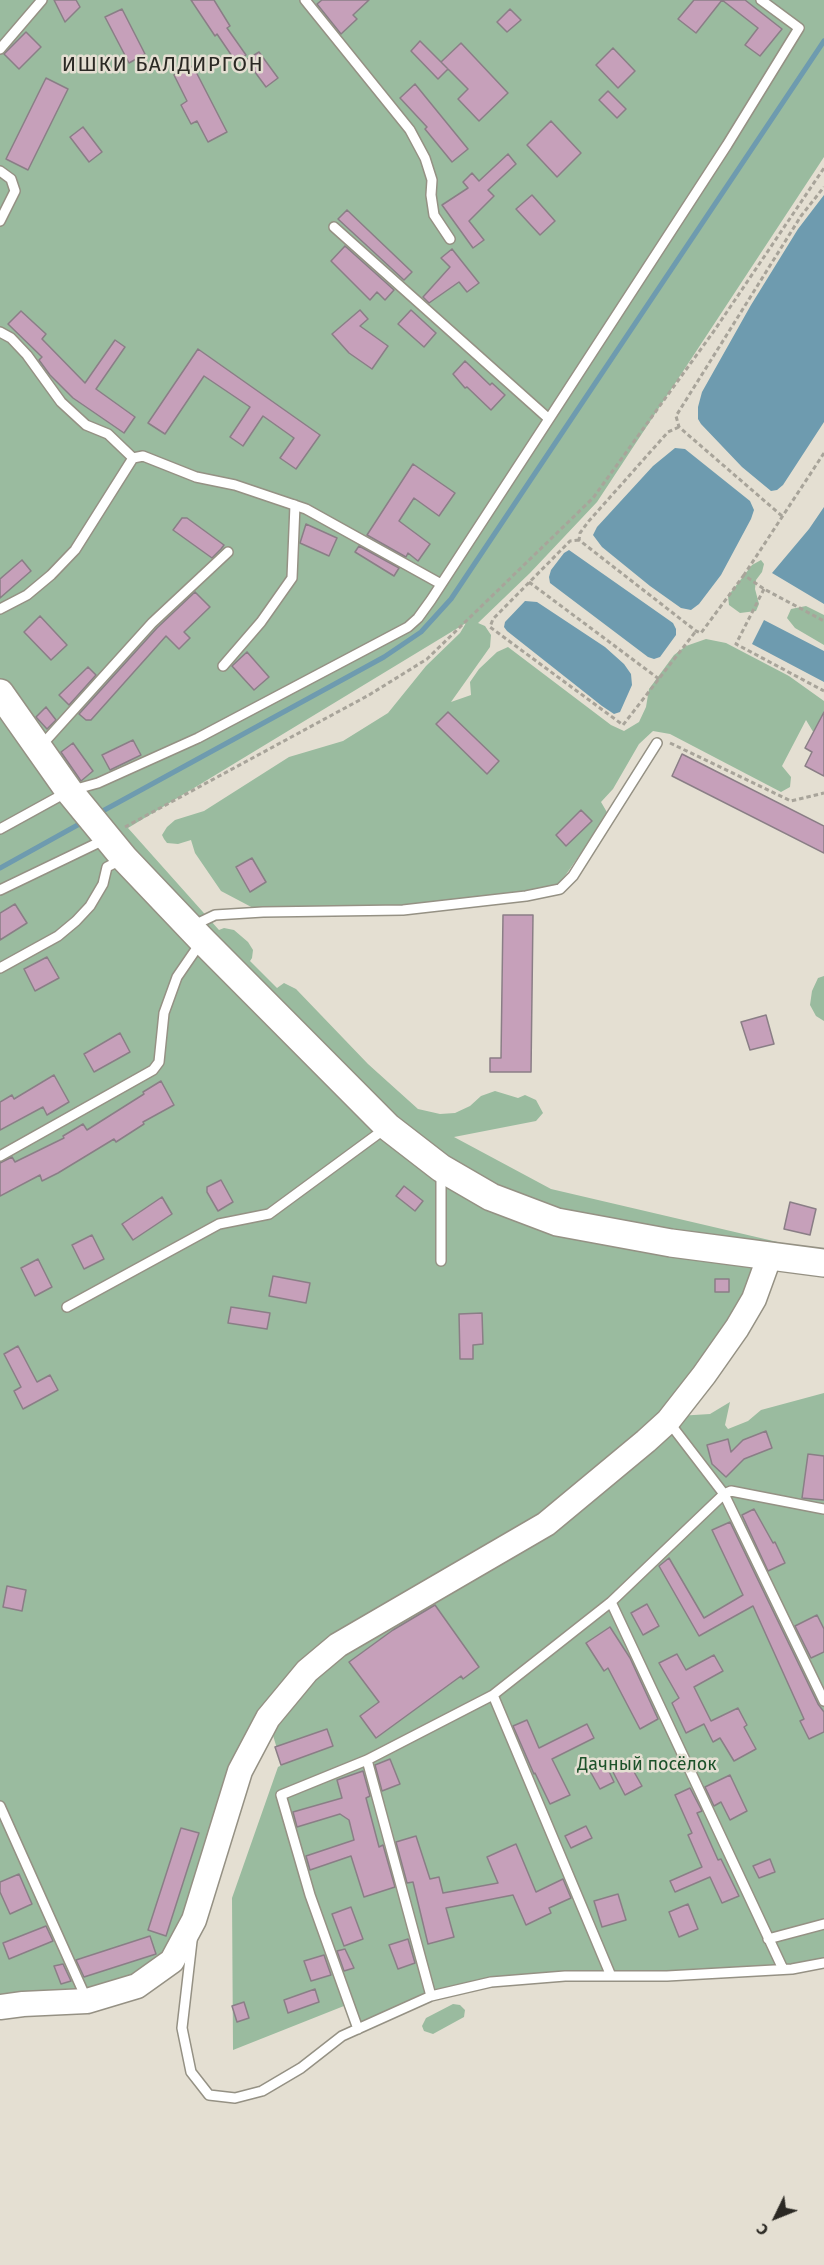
<!DOCTYPE html>
<meta charset="utf-8">
<style>
body{margin:0}
#map{position:relative;width:824px;height:2265px;overflow:hidden;background:#e4dfd2;font-family:"Fira Sans",sans-serif}
canvas{display:block}
.north{position:absolute;left:746px;top:2187px;width:60px;height:60px;-webkit-text-stroke:4px #e4dfd2;paint-order:stroke;rotate:227deg;font-size:16px;font-weight:700;line-height:24px;text-align:center;color:#2b2924}
.north::after{content:'';display:block;margin:auto;width:21px;height:27px;background:#2b2924;clip-path:polygon(50% 0,100% 100%,50% 72%,0 100%)}
</style>
<div id="map">
<canvas width="824" height="2265"></canvas>
<div class="north">С</div>
</div>
<script>
const ctx = document.querySelector('canvas').getContext('2d');
ctx.lineJoin = 'round';
function fill(path, color) { ctx.fillStyle = color; ctx.fill(path, 'evenodd'); }
const toPath = rows => new Path2D(rows.map(r => 'M' + r).join(''));
function trace(path, color, width, dash) { ctx.strokeStyle = color; ctx.lineWidth = width; ctx.lineCap = dash ? 'butt' : 'round'; ctx.setLineDash(dash || []); ctx.stroke(path); }
function label(font, color, halo, rows, align = 'center') {
  ctx.font = font + ' "Fira Sans",sans-serif'; ctx.lineWidth = 5; ctx.setLineDash([]); ctx.textBaseline = 'middle'; ctx.strokeStyle = halo; ctx.fillStyle = color; for (const [text, x, y, turn = 0] of rows) {
    ctx.save(); ctx.translate(x, y); ctx.rotate((+turn || 0) * Math.PI / 180); ctx.textAlign = isNaN(turn) ? turn : align; if (halo) ctx.strokeText(text, 0, 0); ctx.fillText(text, 0, 0); ctx.restore();
  }
}
fill(toPath([
 [0,0,824,0,824,157,597,502,530,573,478,623,485,626,491,635,490,647,451,702,471,695,470,682,479,669,497,652,508,647,611,725,624,731,639,722,646,707,649,689,674,655,686,646,706,639,726,643,789,676,824,701,824,750,806,720,782,766,791,777,790,787,781,792,670,734,653,731,639,744,613,789,601,802,608,814,558,886,427,907,257,910,221,891,195,853,191,840,178,844,167,843,164,839,162,835,167,827,175,820,204,811,289,757,343,741,388,713,426,666,460,633,466,623,128,828,219,930,224,928,234,930,248,942,253,950,252,958,250,961,277,988,284,983,296,989,368,1064,418,1109,440,1114,455,1113,470,1106,481,1096,495,1091,518,1098,525,1095,536,1100,543,1113,536,1121,454,1137,551,1189,799,1247,770,1255,678,1416,710,1414,730,1402,725,1425,728,1429,748,1421,761,1410,824,1393,824,1963,491,1982,431,1996,362,2027,354,2002,233,2050,232,1898,278,1767,282,1765,268,1719,194,1920,137,1986,0,2002],
 [761,560,764,564,762,572,756,580,755,589,759,604,756,611,740,613,729,605,728,596,752,565],
 [806,606,824,615,824,645,795,628,787,618,791,609],
 [824,976,824,1021,816,1016,810,1005,812,991,818,978],
 [453,2004,460,2005,465,2010,464,2017,433,2034,424,2031,422,2026,426,2018]
]), '#9abb9f');
fill(toPath([
 [824,195,824,422,783,485,777,490,771,491,742,467,701,424,698,419,698,407,702,392,751,305,798,229],
 [675,448,685,449,750,501,754,510,751,519,721,575,699,604,691,610,681,608,650,586,602,547,593,535,597,527,653,466],
 [824,507,824,604,772,573,809,529],
 [569,550,673,623,676,629,676,635,660,657,654,659,648,657,550,583,549,577,551,570,564,553],
 [525,601,537,602,605,647,624,664,631,674,632,685,620,712,614,714,602,706,507,631,504,627,505,622],
 [764,620,824,651,824,682,752,644]
]), '#6e9baf');
trace(toPath([
 [99,813,384,657,421,632,451,599,824,41],
 [0,868,83,822]
]), '#6e9baf', 5);
const building = toPath([
 [54,0,76,0,80,7,65,22,54,0],
 [191,0,214,0,230,26,227,28,246,55,236,62,217,34,215,36,191,0],
 [322,0,369,0,353,15,357,19,341,34,317,4,322,0],
 [694,0,745,0,782,29,760,56,745,45,758,28,722,0,696,33,678,19,694,0],
 [122,9,145,54,129,63,105,17,122,9],
 [510,9,521,20,507,32,497,22,510,9],
 [26,32,41,47,19,69,4,54,26,32],
 [420,41,447,68,441,62,461,43,508,93,479,121,458,99,468,89,448,69,438,79,411,51,420,41],
 [613,48,635,71,618,88,596,65,613,48],
 [259,52,278,78,266,87,246,60,259,52],
 [193,66,227,132,208,142,197,121,191,124,181,105,187,101,174,75,193,66],
 [46,78,68,89,28,170,6,159,46,78],
 [415,84,468,149,452,162,425,129,427,127,400,98,415,84],
 [608,91,626,109,617,118,599,100,608,91],
 [551,121,581,153,557,177,527,145,551,121],
 [83,127,102,152,89,162,70,137,83,127],
 [508,154,516,164,488,190,494,196,469,221,484,240,473,248,442,205,468,188,463,182,472,173,479,181,508,154],
 [532,195,555,221,540,235,516,209,532,195],
 [347,210,412,272,404,280,338,219,347,210],
 [345,246,394,290,385,300,377,292,370,300,331,261,345,246],
 [452,249,479,283,467,292,459,282,429,303,423,297,450,267,441,258,452,249],
 [360,310,368,319,360,326,388,346,372,369,349,353,332,334,360,310],
 [411,310,436,333,424,347,398,324,411,310],
 [21,311,46,334,42,339,85,383,115,340,125,347,96,389,135,417,124,433,73,398,50,375,39,360,42,357,8,324,21,311],
 [198,349,320,435,296,469,280,458,294,438,263,416,243,446,230,437,250,407,204,376,165,434,148,423,198,349],
 [465,361,490,385,492,383,505,395,491,410,467,387,465,388,453,374,465,361],
 [413,464,455,493,439,516,414,498,399,521,430,544,418,561,408,553,406,557,367,535,413,464],
 [182,518,187,518,224,545,221,549,212,558,173,530,182,518],
 [306,524,337,538,329,556,300,543,306,524],
 [359,546,399,568,394,576,355,552,359,546],
 [22,560,31,571,0,598,0,579,22,560],
 [195,592,210,607,184,632,190,638,179,649,166,636,91,720,86,720,79,714,157,628,195,592],
 [40,616,67,645,51,660,24,632,40,616],
 [247,652,269,677,254,690,232,666,247,652],
 [88,667,96,675,69,705,59,695,88,667],
 [46,707,56,720,47,729,36,717,46,707],
 [448,712,499,761,487,774,436,724,448,712],
 [824,712,824,776,805,766,812,752,805,748,824,712],
 [133,740,141,755,110,770,102,755,133,740],
 [73,743,93,771,81,781,61,752,73,743],
 [682,754,824,826,824,853,672,776,682,754],
 [581,810,592,821,566,846,556,835,581,810],
 [252,858,266,882,250,892,236,867,252,858],
 [15,904,27,923,0,940,0,913,15,904],
 [503,915,533,915,531,1072,490,1072,490,1058,501,1058,503,915],
 [47,957,59,978,35,991,24,969,47,957],
 [766,1015,774,1044,750,1050,741,1022,766,1015],
 [120,1033,130,1052,94,1072,84,1054,120,1033],
 [54,1075,69,1102,47,1115,43,1107,0,1130,0,1102,12,1095,14,1099,54,1075],
 [161,1081,174,1105,143,1122,144,1124,116,1142,114,1139,58,1173,42,1181,40,1175,0,1196,0,1163,12,1157,15,1162,64,1138,63,1136,83,1124,87,1130,144,1094,143,1092,161,1081],
 [221,1180,233,1202,218,1211,207,1192,207,1187,221,1180],
 [404,1186,423,1201,415,1211,396,1196,404,1186],
 [162,1197,172,1214,133,1240,122,1224,162,1197],
 [790,1202,816,1209,810,1235,784,1229,790,1202],
 [92,1235,104,1259,84,1269,72,1245,92,1235],
 [38,1259,52,1287,35,1296,21,1268,38,1259],
 [273,1276,310,1283,306,1303,269,1296,273,1276],
 [715,1279,729,1279,729,1292,715,1292,715,1279],
 [231,1307,270,1313,267,1329,228,1323,231,1307],
 [482,1313,483,1344,473,1345,473,1359,460,1359,459,1314,482,1313],
 [18,1346,37,1382,50,1375,58,1390,23,1409,14,1391,21,1387,4,1354,18,1346],
 [766,1431,772,1448,744,1459,726,1477,712,1464,707,1445,728,1439,731,1452,743,1440,766,1431],
 [808,1454,824,1456,824,1500,802,1498,808,1454],
 [754,1509,773,1543,775,1542,785,1563,768,1571,742,1515,754,1509],
 [730,1522,818,1704,824,1712,824,1732,809,1739,800,1721,804,1719,753,1606,699,1636,659,1566,669,1558,704,1618,743,1595,712,1530,730,1522],
 [7,1586,26,1590,22,1611,3,1607,7,1586],
 [647,1604,659,1626,643,1635,631,1613,647,1604],
 [435,1605,479,1667,463,1679,461,1676,376,1738,360,1716,379,1702,349,1662,393,1630,435,1605],
 [817,1615,824,1629,824,1652,811,1658,795,1626,817,1615],
 [610,1627,630,1658,658,1719,640,1729,608,1668,604,1671,586,1643,610,1627],
 [677,1654,686,1670,714,1655,723,1671,694,1687,711,1721,738,1708,747,1725,744,1727,756,1749,734,1761,720,1738,713,1742,704,1724,686,1733,672,1703,679,1698,659,1663,677,1654],
 [527,1720,539,1748,587,1724,594,1738,552,1759,570,1795,550,1804,535,1773,534,1774,513,1726,527,1720],
 [327,1729,333,1746,281,1765,275,1747,327,1729],
 [390,1759,400,1784,382,1791,375,1765,390,1759],
 [605,1763,614,1782,600,1789,590,1771,605,1763],
 [629,1763,642,1786,625,1795,613,1772,629,1763],
 [363,1771,370,1796,366,1798,379,1847,383,1845,395,1887,364,1897,351,1856,310,1870,306,1856,354,1840,349,1820,340,1814,297,1827,293,1812,342,1798,337,1780,363,1771],
 [730,1775,747,1811,730,1820,721,1802,714,1806,705,1787,730,1775],
 [690,1788,702,1811,697,1813,718,1860,721,1859,739,1896,722,1903,710,1877,675,1892,670,1881,702,1867,688,1835,692,1833,675,1795,690,1788],
 [586,1826,592,1838,571,1848,565,1836,586,1826],
 [181,1828,199,1833,166,1936,148,1930,181,1828],
 [416,1836,430,1879,439,1877,443,1893,498,1883,487,1857,516,1844,536,1892,563,1879,571,1898,549,1908,551,1913,526,1925,513,1895,446,1908,454,1937,428,1944,413,1882,407,1883,396,1842,416,1836],
 [770,1859,775,1872,759,1878,753,1866,770,1859],
 [19,1874,32,1904,10,1914,0,1892,0,1882,19,1874],
 [618,1894,626,1920,602,1927,594,1901,618,1894],
 [688,1904,698,1929,679,1937,669,1912,688,1904],
 [351,1907,363,1939,344,1946,332,1914,351,1907],
 [46,1926,53,1941,9,1959,3,1943,46,1926],
 [150,1936,156,1954,84,1977,76,1960,150,1936],
 [408,1939,415,1963,398,1969,389,1945,408,1939],
 [345,1949,354,1968,344,1971,337,1951,345,1949],
 [324,1955,331,1975,311,1981,304,1961,324,1955],
 [63,1964,71,1981,61,1984,54,1966,63,1964],
 [315,1989,319,2002,288,2013,284,2000,315,1989],
 [244,2002,249,2018,237,2022,232,2006,244,2002]
]);
fill(building, '#c6a0ba');
trace(building, '#8a7e86', 1.5);
const service = toPath([
 [305,0,410,130,425,158,432,180,431,195,434,215,450,239],
 [0,49,42,0],
 [0,171,11,179,15,191,0,221],
 [0,332,11,338,27,355,61,402,86,425,108,434,133,458],
 [549,419,727,145,799,28,761,0],
 [0,609,27,595,51,575,75,550,133,458,143,456,196,477,235,485,306,509,441,584],
 [223,666,261,622,292,578,295,505],
 [40,747,152,623,228,552],
 [0,829,69,791,98,783,198,738,408,627,418,618,431,600,549,419,334,227],
 [0,890,106,839],
 [192,926,215,915,263,912,403,910,526,896,560,889,573,876,657,743],
 [0,968,58,936,76,921,90,906,103,884,107,867,121,860],
 [0,1156,153,1070,159,1062,164,1013,177,977,201,942],
 [441,1171,441,1261],
 [67,1307,219,1224,269,1214,386,1128],
 [668,1421,724,1494,824,1701],
 [493,1695,611,1976],
 [367,1760,431,1996],
 [0,1806,86,1998],
 [768,1939,824,1924],
 [192,1941,182,2028,191,2072,209,2095,235,2098,262,2091,301,2068,342,2036,431,1996,491,1982,565,1976,667,1976,792,1969,824,1963],
 [783,1969,611,1602,724,1494,731,1491,824,1509],
 [358,2029,310,1895,281,1795,367,1760,493,1695,611,1602]
]);
const tertiary = toPath([
 [0,2007,23,2004,87,2001,137,1986,172,1961,194,1920,240,1771,268,1718,307,1671,338,1645,546,1524,646,1441,668,1421,704,1375,737,1328,754,1299,770,1255]
]);
const secondary = toPath([
 [0,693,69,791,124,858,202,940,388,1127,441,1168,491,1197,557,1222,671,1243,824,1263]
]);
trace(service, '#959184', 12);
trace(tertiary, '#959184', 27);
trace(secondary, '#959184', 30);
trace(toPath([
 [679,427,668,432,588,522,580,533,579,540,696,631,701,633,744,575],
 [824,453,744,575,764,589,824,621],
 [782,516,679,427,676,416,801,216,824,187],
 [579,540,570,541,493,619,490,627,623,725,696,631],
 [529,582,659,679],
 [764,589,736,644,824,691],
 [670,743,791,801,824,793],
 [125,827,369,695,427,659,593,498,714,331,824,168]
]), '#a8a49a', 3, [4.5, 3]);
trace(service, '#fff', 9);
trace(tertiary, '#fff', 24);
trace(secondary, '#fff', 27);
label('18px', '#1d522a', '#e4dfd2', [
 ["Дачный посёлок",647,1765]
]);
ctx.letterSpacing = '1.5px';
label('21px', '#2b2924', '#e4dfd2', [
 ["ИШКИ БАЛДИРГОН",163,65]
]);
ctx.letterSpacing = '0px';
</script>
